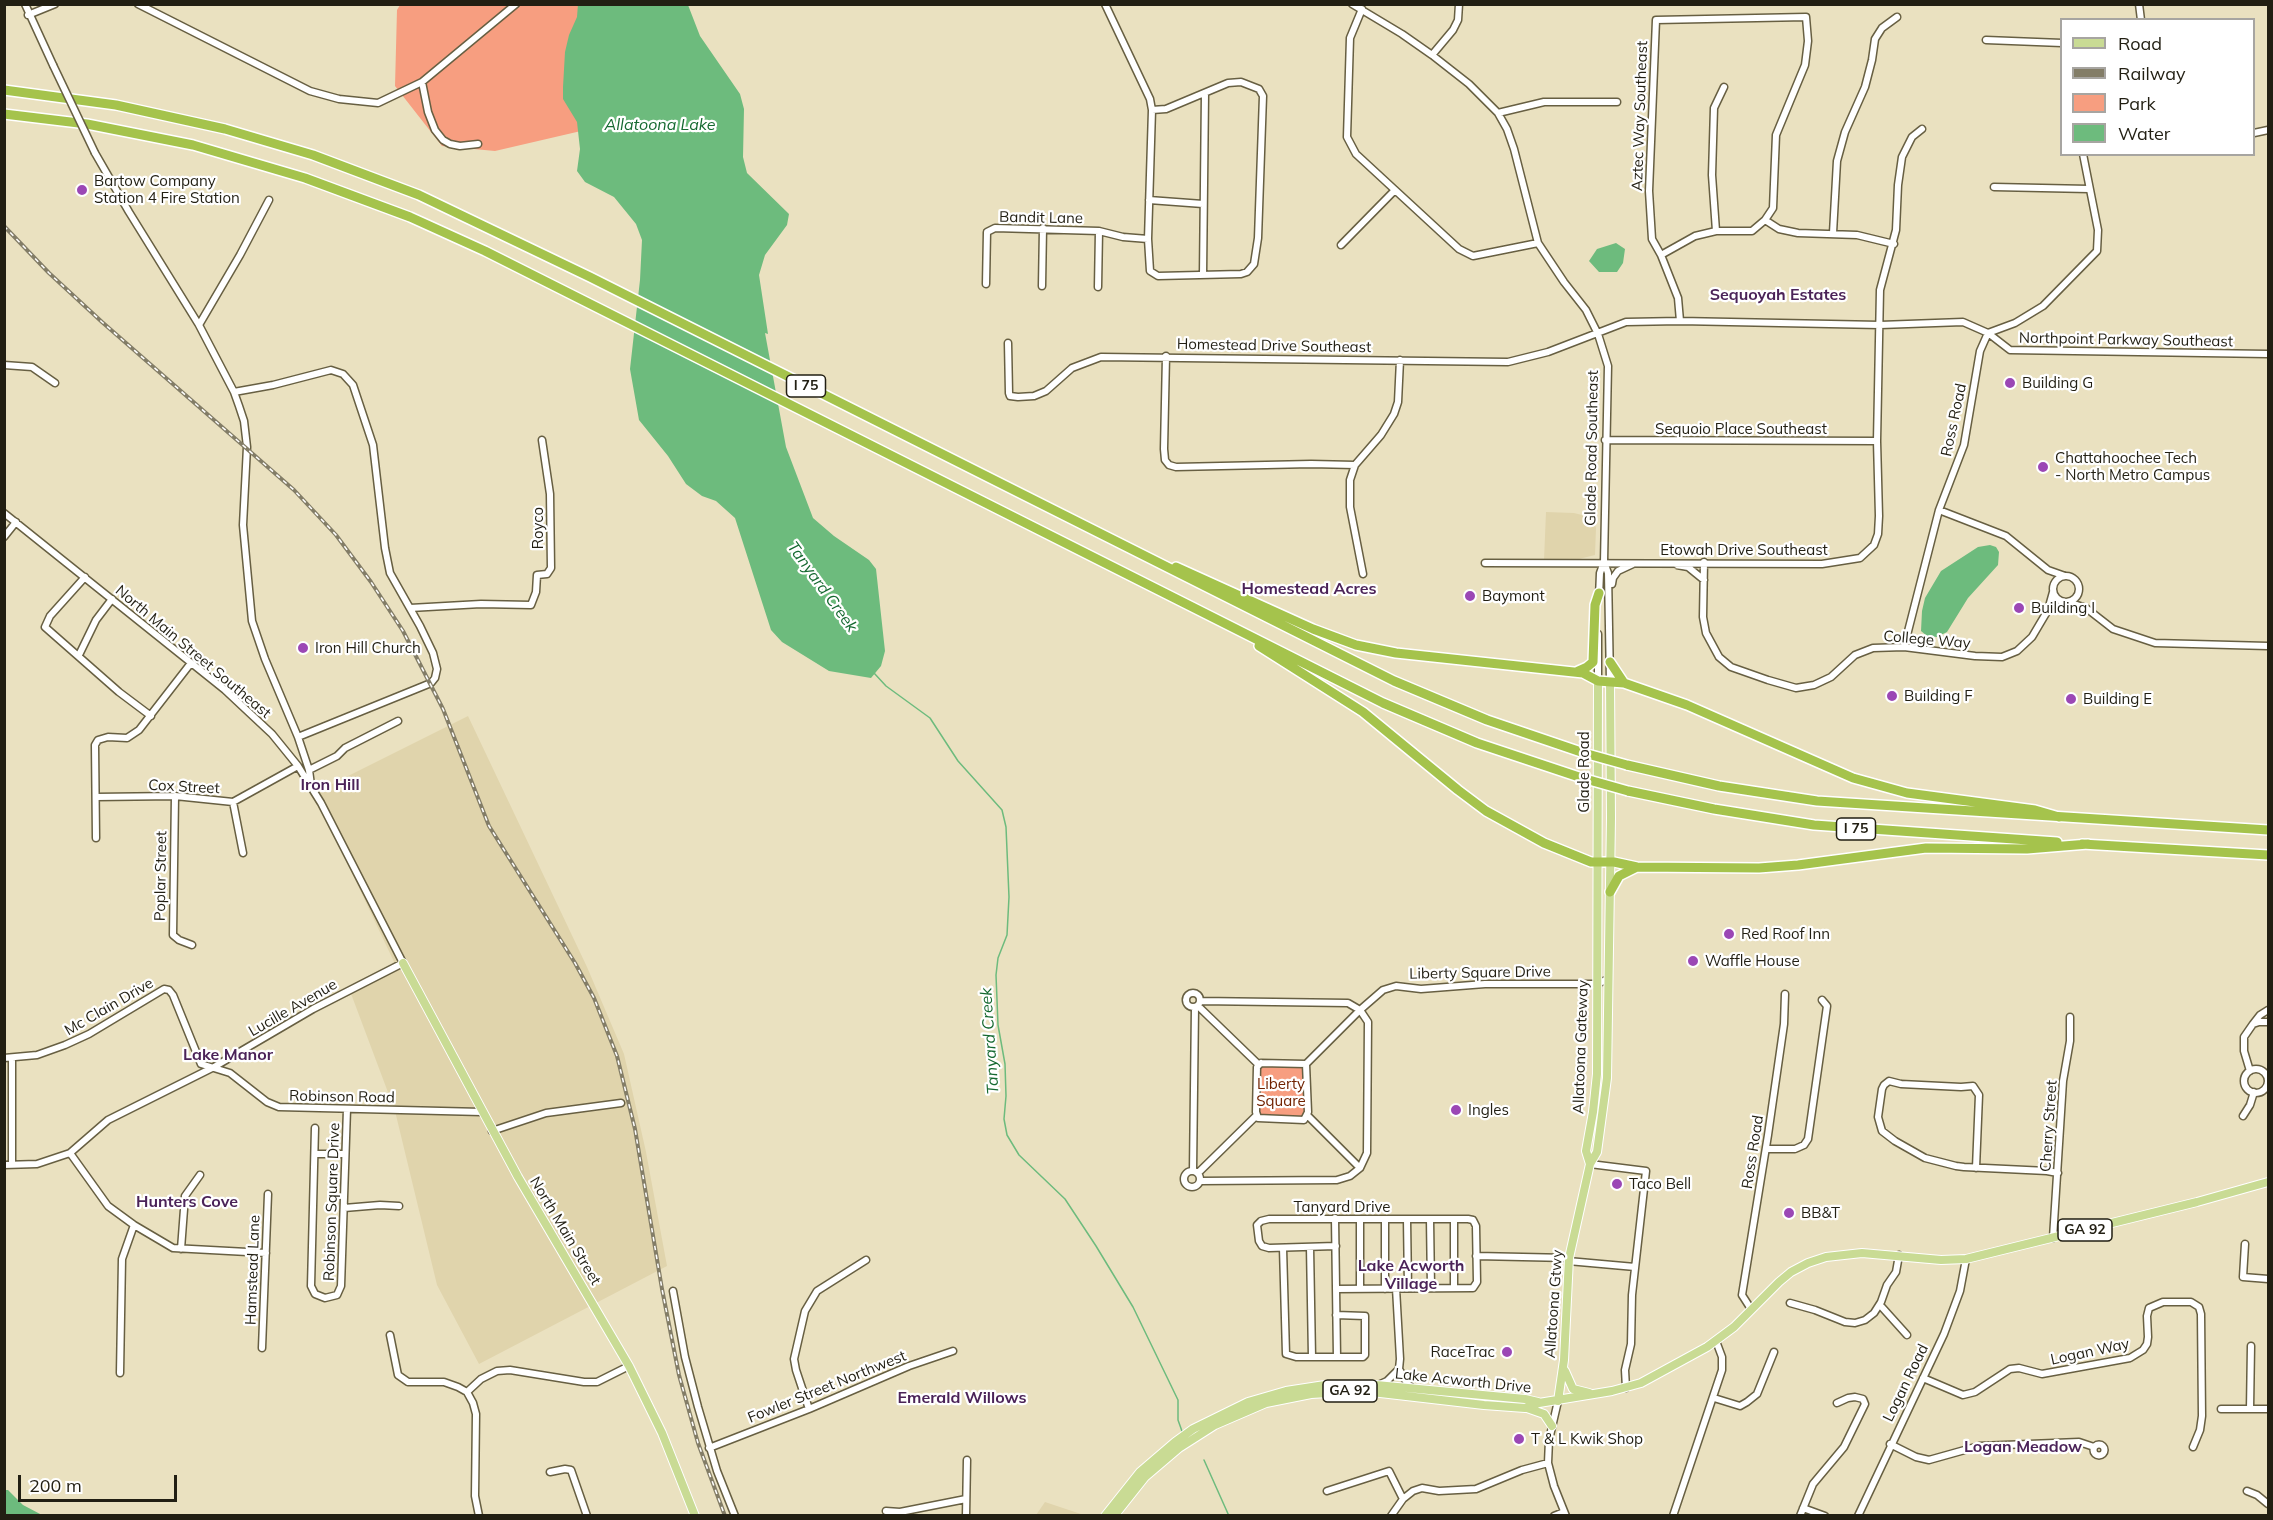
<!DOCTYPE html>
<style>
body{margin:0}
#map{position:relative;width:2273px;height:1520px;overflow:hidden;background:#eae1c0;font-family:Mulish,sans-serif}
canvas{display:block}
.frame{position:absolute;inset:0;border:6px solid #221f13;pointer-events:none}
.legend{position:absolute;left:2060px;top:18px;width:195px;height:138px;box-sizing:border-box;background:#fff;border:2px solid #a7a5a1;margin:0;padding:8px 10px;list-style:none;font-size:18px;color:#221f13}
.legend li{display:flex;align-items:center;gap:12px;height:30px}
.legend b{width:30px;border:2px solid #a7a5a1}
.scale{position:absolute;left:18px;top:1475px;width:159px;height:27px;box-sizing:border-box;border:3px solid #221f13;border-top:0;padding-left:8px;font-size:18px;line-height:21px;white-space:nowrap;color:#221f13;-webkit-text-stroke:4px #fff;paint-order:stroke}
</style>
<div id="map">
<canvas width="2273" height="1520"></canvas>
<div class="frame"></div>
<ul class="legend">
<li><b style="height:8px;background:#c9db94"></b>Road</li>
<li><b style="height:8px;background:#837d67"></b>Railway</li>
<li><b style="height:16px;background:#f79e80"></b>Park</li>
<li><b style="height:16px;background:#6dbb7d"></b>Water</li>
</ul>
<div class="scale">200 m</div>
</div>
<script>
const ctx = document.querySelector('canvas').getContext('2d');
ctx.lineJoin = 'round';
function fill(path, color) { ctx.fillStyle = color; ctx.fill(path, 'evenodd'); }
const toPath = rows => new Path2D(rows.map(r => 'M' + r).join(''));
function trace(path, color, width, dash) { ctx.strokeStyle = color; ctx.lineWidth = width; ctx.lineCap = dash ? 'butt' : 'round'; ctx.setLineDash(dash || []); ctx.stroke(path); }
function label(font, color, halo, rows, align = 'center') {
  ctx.font = font + ' Mulish,sans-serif'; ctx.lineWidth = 4.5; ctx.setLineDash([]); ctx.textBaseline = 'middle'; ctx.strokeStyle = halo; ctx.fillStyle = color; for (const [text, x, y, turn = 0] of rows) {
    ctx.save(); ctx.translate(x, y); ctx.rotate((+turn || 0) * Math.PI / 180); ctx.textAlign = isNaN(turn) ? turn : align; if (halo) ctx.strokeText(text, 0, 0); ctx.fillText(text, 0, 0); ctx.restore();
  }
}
fill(toPath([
 [1546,512,1574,513,1590,517,1594,521,1596,528,1595,555,1575,560,1544,560],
 [468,716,587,967,624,1054,646,1152,667,1266,479,1364,437,1285,395,1111,350,991,396,966,314,793],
 [1045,1502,1084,1515,1036,1515]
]), '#e0d4ac');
fill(toPath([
 [400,5,582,5,581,131,495,151,442,146,395,86,397,10],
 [1264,1066,1301,1067,1303,1069,1304,1113,1302,1116,1260,1116,1259,1071]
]), '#f79e80');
fill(toPath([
 [578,4,688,5,700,36,740,94,744,109,743,157,747,173,789,214,787,225,765,255,759,275,768,334,765,333,786,447,813,518,834,536,869,560,876,569,885,651,881,666,871,678,829,671,782,642,771,630,735,518,716,501,702,496,686,484,668,456,639,420,630,369,640,280,642,240,636,224,614,197,585,182,577,171,580,149,577,122,563,99,563,87,565,52,569,35,577,17],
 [1616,243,1625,249,1623,263,1617,272,1599,272,1589,261,1597,249],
 [1990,545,1996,547,1999,552,1998,565,1968,598,1947,632,1937,637,1927,636,1921,631,1922,611,1925,598,1941,571,1978,547],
 [5,1490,8,1490,23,1505,42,1515,5,1515]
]), '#6dbb7d');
trace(toPath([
 [874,673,886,686,930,718,958,761,1002,810,1006,827,1009,897,1007,935,998,958,996,975,998,1025,1005,1064,1006,1096,1004,1119,1007,1135,1019,1155,1065,1199,1096,1246,1133,1307,1178,1400,1178,1420,1183,1434],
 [1204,1460,1229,1516]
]), '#6dbb7d', 1.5);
const minor = toPath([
 [25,4,53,65],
 [138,4,310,91,339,99,378,103,422,82,516,4],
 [1105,4,1150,99,1152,110,1148,239,1150,271,1158,276,1241,274,1247,272,1254,264,1258,238,1263,96,1259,89,1241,82,1228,83,1166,109,1152,110],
 [1352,4,1402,34,1432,55,1469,84,1498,113,1507,129,1514,149,1538,243,1564,282,1586,310,1598,334,1608,366,1604,562,1608,573,1610,682],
 [2139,4,2141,20],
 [1362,9,1350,38,1347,137,1356,154,1459,249,1473,256,1538,243],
 [28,15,55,4],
 [1986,40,2062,43],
 [1432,55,1453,30,1458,20,1459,4],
 [422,82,428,112,435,130,443,140,450,144,460,146,478,144],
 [1498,113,1544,102,1617,102],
 [2254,133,2268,130],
 [95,153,129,212,199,325,234,392,239,406,244,421,247,447,243,525,252,621,265,659,298,737,309,770,311,785],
 [1994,187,2089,189],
 [1149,200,1203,204],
 [1765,220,1779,229,1798,233,1857,235,1894,244],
 [1716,231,1712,175,1714,108,1724,87],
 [1833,233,1837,161,1845,132,1865,87,1872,60,1875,39,1882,28,1897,17],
 [1341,245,1395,190],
 [1661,255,1652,239,1649,191,1656,20,1806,17,1808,41,1805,65,1776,135,1773,208,1765,220,1752,231,1716,231,1695,236,1661,255,1678,298,1680,321],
 [1203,275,1205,93],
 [986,284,987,232,995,228,1099,231,1123,237,1148,239],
 [1042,286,1043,228],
 [1098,287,1099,231],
 [199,325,240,255,269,200],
 [1988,333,2015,323,2043,306,2097,251,2098,230,2083,154],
 [1008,343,1009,393,1010,396,1018,397,1034,396,1046,391,1072,368,1101,357,1508,362,1548,352,1626,322,1680,321,1880,325,1963,322,1988,333,2010,350,2268,354],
 [1166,356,1164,449,1165,460,1169,465,1176,467,1311,464,1355,465],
 [4,365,32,367,55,383],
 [234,392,273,385,331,370,343,374,353,385,373,445,385,548,390,573,420,626,433,653,437,669,435,678,431,683,298,737],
 [1605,440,1877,441],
 [1939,510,2006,536,2048,570,2065,576],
 [4,513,225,690,272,734,298,766,321,803,403,963,313,1009,214,1067,108,1120,70,1153,37,1164,4,1165],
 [4,537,16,522],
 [1704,562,1703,617,1706,633,1719,657,1731,667,1768,680,1796,688,1814,685,1831,677,1855,655,1873,648,1904,647,1975,656,2002,657,2017,651,2032,637,2048,610,2053,592],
 [1485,563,1822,564,1860,558,1874,545,1878,534,1879,516,1877,441,1880,290,1896,230,1898,185,1902,157,1912,137,1922,129],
 [1677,565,1688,567,1704,580],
 [1363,574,1350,507,1350,480,1355,465,1381,435,1394,414,1398,402,1400,360],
 '2053 589a13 13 0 1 1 26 0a13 13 0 1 1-26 0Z',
 [85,577,50,616,45,627,119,692,151,716],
 [1612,584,1613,578,1618,571,1633,564],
 [1599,597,1600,573,1604,562],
 [2068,602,2086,608,2113,629,2155,643,2268,646],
 [410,608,481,604,531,605,536,592,537,575,547,574,551,568,550,494,542,440],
 [1904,647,1939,510,1964,445,1980,351,1988,333],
 [79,655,96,620,112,599],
 [1598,681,1598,634],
 [309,770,337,756,345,748,398,721],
 [175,796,173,935,179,940,192,945],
 [96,797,175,796,233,802,298,766],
 [233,802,243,853],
 [96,838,95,745,98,740,108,737,127,738,139,730,191,663],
 '1186 1000a7 7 0 1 1 14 0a7 7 0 1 1-14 0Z',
 [1198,1006,1258,1064],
 [2253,1024,2260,1015,2268,1010],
 [4,1058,37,1055,65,1045,89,1034,164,989,169,990,173,995,201,1064,230,1073,267,1102,279,1107,482,1112],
 [12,1058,12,1164],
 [1261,1063,1306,1064,1308,1112,1304,1120,1258,1118,1256,1112,1257,1067,1261,1063],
 [1306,1064,1360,1010,1383,990,1396,986,1421,989,1485,984,1597,984,1608,979],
 '2244 1081a12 12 0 1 1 24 0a12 12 0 1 1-24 0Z',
 [2250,1071,2244,1051,2244,1037,2253,1024,2259,1022,2268,1022],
 [1307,1115,1360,1168],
 [2243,1116,2250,1105,2254,1092],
 [315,1128,311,1286,315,1294,325,1298,337,1295,341,1286,347,1109],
 [492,1131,546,1113,621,1103],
 [1766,1149,1795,1149,1804,1145,1808,1139,1827,1006,1822,1000],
 [70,1153,108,1206,134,1225,173,1248,266,1253],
 [315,1154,345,1154],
 [1590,1164,1646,1171,1632,1295,1631,1344,1625,1370,1626,1388],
 [1976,1168,1979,1095,1973,1086,1961,1087,1901,1084,1889,1081,1884,1085,1882,1089,1878,1117,1882,1131,1895,1141,1925,1158,1956,1166,1964,1167,2047,1171,2058,1173],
 [1193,1171,1195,1007],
 '1184 1179a8 8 0 1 1 16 0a8 8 0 1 1-16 0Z',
 [1198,1173,1256,1116],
 [1200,1181,1337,1180,1350,1176,1360,1168,1367,1153,1368,1022,1360,1010,1348,1003,1200,1001],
 [344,1208,380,1205,399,1206],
 [1335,1218,1337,1357],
 [1360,1219,1360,1289],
 [1407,1219,1408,1288],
 [1430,1219,1431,1288],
 [1454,1219,1454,1288],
 [2053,1238,2063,1081,2070,1041,2070,1017],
 [2245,1244,2243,1277,2268,1279],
 [1336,1246,1269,1248,1262,1246,1259,1241,1257,1225,1261,1221,1269,1219,1468,1219,1473,1220,1476,1226,1477,1282,1473,1288,1336,1289],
 [1310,1247,1312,1357],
 [1283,1248,1286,1354,1296,1357,1363,1357,1365,1355,1365,1316,1336,1315],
 [181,1249,185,1196,200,1175],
 [1476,1256,1569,1258],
 [1568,1261,1635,1267],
 [1385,1289,1385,1219],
 [673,1291,685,1357,698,1407,717,1471,735,1516],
 [1790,1303,1815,1310,1845,1322,1855,1323,1865,1320,1874,1313,1881,1302,1887,1285,1896,1272,1899,1255],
 [1880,1305,1907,1335],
 [1751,1309,1742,1295,1768,1135,1784,1024,1785,994],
 [390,1335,398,1375,408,1382,444,1382,458,1387,467,1392,473,1403,476,1414,475,1496,479,1516],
 [262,1348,268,1194],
 [1399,1369,1407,1383,1412,1388],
 [120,1373,122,1259,134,1225],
 [1923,1378,1963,1395,1975,1392,2010,1369,2019,1368,2042,1374,2130,1358,2143,1350,2147,1344,2148,1337,2147,1316,2149,1308,2163,1302,2191,1302,2199,1307,2201,1314,2202,1416,2200,1430,2193,1447],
 [1378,1385,1387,1381,1399,1369,1400,1359,1396,1288],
 [467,1392,481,1379,497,1371,510,1370,584,1382,597,1382,629,1366],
 [1714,1398,1740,1406,1747,1402,1757,1394,1774,1352],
 [1558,1401,1549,1440,1548,1463,1554,1486,1566,1516],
 [809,1409,796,1370,794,1359,805,1311,817,1291,866,1260],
 [2221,1409,2268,1409],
 [2250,1409,2251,1346],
 [1890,1444,1916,1457,1929,1460,1979,1446,2079,1442,2094,1447],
 '2093.5 1450a5.5 5.5 0 1 1 11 0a5.5 5.5 0 1 1-11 0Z',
 [709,1448,809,1409,909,1366,953,1351],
 [550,1472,565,1469,571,1470,587,1516],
 [1327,1491,1389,1471,1403,1499],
 [2247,1491,2257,1495,2268,1504],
 [1803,1508,1825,1516],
 [886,1511,900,1512,966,1499],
 [966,1516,967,1460],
 [1391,1516,1403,1499,1413,1491,1422,1488,1439,1491,1476,1489,1522,1470,1548,1463],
 [1554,1516,1564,1512],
 [1673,1516,1722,1370,1722,1357,1716,1341],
 [1800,1516,1813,1484,1844,1447,1865,1404,1863,1399,1855,1397,1848,1398,1837,1403],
 [1858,1516,1944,1334,1960,1291,1966,1259]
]);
const major = toPath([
 [403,963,518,1177,629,1366,662,1433,695,1516],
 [1590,1164,1586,1151,1593,1112,1597,1074,1598,681],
 [1565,1371,1573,1389,1589,1393],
 [1558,1401,1564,1360,1569,1258,1590,1164,1597,1152,1607,1078,1611,818,1610,682],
 [1527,1408,1544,1414,1552,1426],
 [1105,1516,1140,1472,1175,1442,1193,1429,1248,1402,1286,1391,1325,1385,1376,1385,1525,1399,1538,1402],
 [1114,1516,1145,1477,1179,1448,1215,1425,1266,1403,1311,1394,1363,1391,1484,1405,1525,1408,1539,1403,1612,1391,1641,1383,1707,1347,1734,1327,1779,1282,1791,1272,1808,1263,1826,1257,1862,1253,1941,1260,1966,1259,2197,1202,2268,1182]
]);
const highway = toPath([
 [4,90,116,105,225,129,313,155,419,195,590,277,1394,681,1487,720,1584,753],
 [4,114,87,124,193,145,305,178,410,217,485,251,1383,703,1477,743,1582,778],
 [1176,567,1313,629,1356,645,1396,653,1583,673,1598,681,1624,683,1687,705,1853,778,1907,793,2035,810,2059,817],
 [1259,646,1363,712,1458,790,1486,811,1544,843,1591,862,1614,862,1637,867,1759,868,1798,865,1926,848,2027,849,2088,844],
 [1610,662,1624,683],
 [1578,671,1587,667,1593,662,1595,605,1599,593],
 [1627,765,1719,786,1817,801,2268,830],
 [1628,791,1714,809,1814,825,2057,842],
 [2082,844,2268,855],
 [1610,892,1619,876,1637,867]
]);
trace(minor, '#675f42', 9);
trace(major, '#fff', 10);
trace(highway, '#fff', 12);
trace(minor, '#fff', 6);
trace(major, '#c9db94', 8);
trace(highway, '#a5c34c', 9);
const rail = toPath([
 [4,226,49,273,102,322,294,490,336,535,371,582,403,631,443,709,489,826,575,963,594,998,617,1056,635,1129,662,1289,679,1375,698,1443,725,1516]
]);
trace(rail, '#837d67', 4);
trace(rail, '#fff', 1.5, [4.5]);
const minorBridge = toPath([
 [53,65,95,153]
]);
const highwayBridge = toPath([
 [1584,753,1627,765],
 [1582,778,1628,791]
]);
trace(minorBridge, '#675f42', 9, []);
trace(highwayBridge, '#fff', 12, []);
trace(minorBridge, '#fff', 6);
trace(highwayBridge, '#a5c34c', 9);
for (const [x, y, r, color] of [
 [82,190,6,"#9b47b5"],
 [2010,383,6,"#9b47b5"],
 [2043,467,6,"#9b47b5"],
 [1470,596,6,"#9b47b5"],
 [2019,608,6,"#9b47b5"],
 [303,648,6,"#9b47b5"],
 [1892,696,6,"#9b47b5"],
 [2071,699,6,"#9b47b5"],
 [1729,934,6,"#9b47b5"],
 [1693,961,6,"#9b47b5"],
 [1456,1110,6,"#9b47b5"],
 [1617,1184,6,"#9b47b5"],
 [1789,1213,6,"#9b47b5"],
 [1507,1352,6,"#9b47b5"],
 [1519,1439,6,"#9b47b5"]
]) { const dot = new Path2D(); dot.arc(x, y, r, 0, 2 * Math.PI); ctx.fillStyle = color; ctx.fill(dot); trace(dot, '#fff', 2); }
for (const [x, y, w] of [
 [806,386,39],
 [1856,829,39],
 [2085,1230,54],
 [1350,1391,54]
]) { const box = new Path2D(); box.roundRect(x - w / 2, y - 11, w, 22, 4.5); ctx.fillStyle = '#fff'; ctx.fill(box); trace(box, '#221f13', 1.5); }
label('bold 14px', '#221f13', null, [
 ["I 75",806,386],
 ["I 75",1856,829],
 ["GA 92",2085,1230],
 ["GA 92",1350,1391]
]);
label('15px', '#221f13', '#fff', [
 ["Aztec Way Southeast",1640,116,-88],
 ["Bandit Lane",1041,218,1],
 ["Northpoint Parkway Southeast",2126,340,1],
 ["Homestead Drive Southeast",1274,346,1],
 ["Ross Road",1954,420,-78],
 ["Sequoio Place Southeast",1741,429],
 ["Glade Road Southeast",1592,448,-89],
 ["Royco",538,528,-90],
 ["Etowah Drive Southeast",1744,550],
 ["College Way",1927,640,5],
 ["North Main Street Southeast",193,652,40],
 ["Glade Road",1584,772,-90],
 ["Cox Street",184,787,3],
 ["Poplar Street",161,876,-89],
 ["Liberty Square Drive",1480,973,-1],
 ["Mc Clain Drive",109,1007,-30],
 ["Lucille Avenue",293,1008,-30],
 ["Allatoona Gateway",1581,1047,-88],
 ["Robinson Road",342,1097,1],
 ["Cherry Street",2049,1126,-86],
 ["Ross Road",1753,1152,-81],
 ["Robinson Square Drive",332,1202,-88],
 ["Tanyard Drive",1342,1207],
 ["North Main Street",565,1231,59],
 ["Hamstead Lane",253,1270,-88],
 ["Allatoona Gtwy",1554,1304,-86],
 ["Logan Way",2090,1352,-12],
 ["Lake Acworth Drive",1463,1381,6],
 ["Logan Road",1906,1383,-64],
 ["Fowler Street Northwest",827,1387,-22]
]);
label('15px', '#221f13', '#fff', [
 ["Bartow Company",94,181],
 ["Station 4 Fire Station",94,198],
 ["Building G",2022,383],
 ["Chattahoochee Tech",2055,458],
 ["- North Metro Campus",2055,475],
 ["Baymont",1482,596],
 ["Building I",2031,608],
 ["Iron Hill Church",315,648],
 ["Building F",1904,696],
 ["Building E",2083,699],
 ["Red Roof Inn",1741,934],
 ["Waffle House",1705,961],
 ["Ingles",1468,1110],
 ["Taco Bell",1629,1184],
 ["BB&T",1801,1213],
 ["RaceTrac",1495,1352,"right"],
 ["T & L Kwik Shop",1531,1439]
], 'left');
label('15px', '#712200', '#fff', [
 ["Liberty",1281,1084],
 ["Square",1281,1101]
]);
label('italic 16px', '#156930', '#fff', [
 ["Allatoona Lake",660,125],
 ["Tanyard Creek",822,587,54],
 ["Tanyard Creek",990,1041,-94]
]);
label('bold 16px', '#4b2358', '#fff', [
 ["Sequoyah Estates",1778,295],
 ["Homestead Acres",1309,589],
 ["Iron Hill",330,785],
 ["Lake Manor",228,1055],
 ["Hunters Cove",187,1202],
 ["Lake Acworth",1411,1266],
 ["Village",1411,1284],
 ["Emerald Willows",962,1398],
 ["Logan Meadow",2023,1447]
]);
</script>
